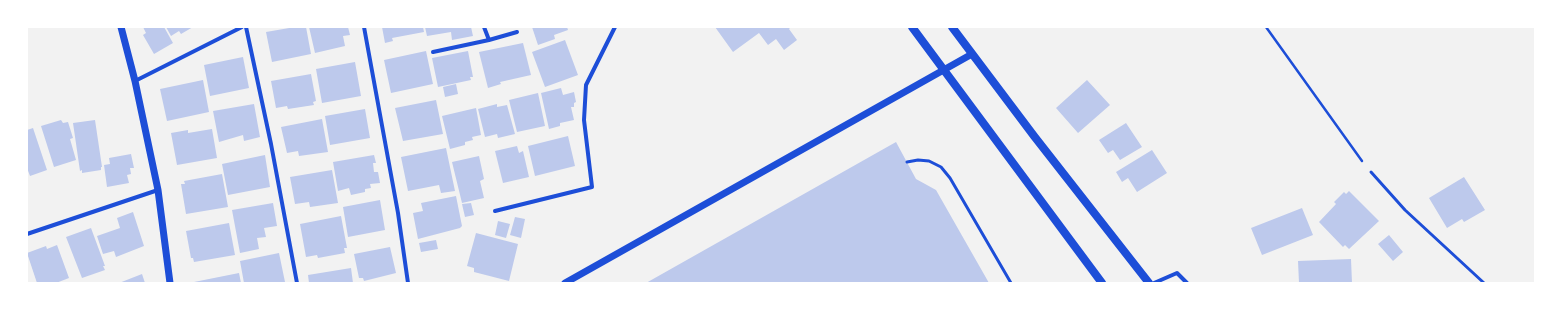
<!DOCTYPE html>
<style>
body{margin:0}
#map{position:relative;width:1562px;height:310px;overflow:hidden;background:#f2f2f2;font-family:Rubik,sans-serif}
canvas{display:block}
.frame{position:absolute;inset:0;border:28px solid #fff;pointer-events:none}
</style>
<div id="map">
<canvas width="1562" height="310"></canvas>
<div class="frame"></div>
</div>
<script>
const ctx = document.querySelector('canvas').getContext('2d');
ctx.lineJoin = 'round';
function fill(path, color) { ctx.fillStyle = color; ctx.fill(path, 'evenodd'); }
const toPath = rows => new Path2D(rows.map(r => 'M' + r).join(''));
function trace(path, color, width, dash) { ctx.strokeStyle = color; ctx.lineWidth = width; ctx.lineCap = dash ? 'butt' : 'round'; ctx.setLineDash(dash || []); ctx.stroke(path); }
fill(toPath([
 [143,27,164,27,173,43,154,54,143,35,146,33],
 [166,27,193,27,181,34,179,31,171,36],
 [295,27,306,27,311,54,272,62,266,32],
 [309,27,348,27,350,35,343,36,345,46,315,53],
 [382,27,423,27,424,32,392,38,393,41,385,43],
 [425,27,471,27,473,36,452,40,451,32,427,36],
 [532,27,567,27,568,30,554,35,555,39,538,45],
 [715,27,791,27,789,29,797,40,784,50,776,39,768,45,759,33,733,52],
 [565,40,578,75,545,87,532,52],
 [523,43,531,75,500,82,501,84,488,88,479,52],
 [426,51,433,84,391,93,384,60],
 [468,51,473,77,470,77,471,80,438,87,432,58],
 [243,57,249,88,210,96,204,65],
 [355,62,361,96,322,103,316,69],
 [311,74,316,101,313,102,314,105,288,109,287,106,276,108,271,81],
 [203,80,209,112,167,121,160,89],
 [1087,80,1110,105,1078,133,1056,108],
 [456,84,458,94,445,97,443,87],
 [561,88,563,95,574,92,576,102,574,103,574,107,571,107,574,120,560,123,560,126,549,129,541,93],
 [538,93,545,126,517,132,509,100],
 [436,100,443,134,403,141,395,108],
 [254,104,260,137,244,141,243,135,219,142,213,111],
 [497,104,497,107,507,105,515,134,498,138,497,134,485,137,478,109],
 [476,108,481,135,472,137,473,140,465,142,465,145,450,149,442,116],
 [365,109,370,138,330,145,325,116],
 [322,119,328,152,299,156,298,151,287,153,281,127],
 [61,120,63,123,68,122,73,138,70,139,76,160,54,167,41,126],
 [95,120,102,167,101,167,101,170,82,173,82,170,80,171,73,123],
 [1126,123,1142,147,1120,160,1113,150,1108,153,1099,140],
 [33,128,47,170,30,176,27,168,27,130],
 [212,129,217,158,177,165,171,133,188,130,188,133],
 [568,136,575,166,535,176,528,146],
 [896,142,916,179,936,190,989,283,646,283],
 [517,146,519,153,523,151,529,177,503,183,495,151],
 [446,148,455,191,441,193,439,185,408,191,401,157],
 [1152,150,1167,173,1137,192,1128,178,1122,182,1116,172],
 [131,154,134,168,130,168,131,174,127,175,129,183,107,187,104,165,110,164,109,158],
 [265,155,270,187,228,195,222,164],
 [374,155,376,163,373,163,374,172,378,172,380,183,370,184,371,188,365,189,365,192,351,195,349,188,338,191,333,162],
 [479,156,484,179,480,181,484,198,462,203,452,162],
 [332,170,338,203,310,207,309,202,295,204,290,177],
 [222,174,228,207,186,214,181,184,185,184,184,181],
 [1464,177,1485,210,1464,222,1462,219,1447,228,1429,198],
 [1349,191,1379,221,1349,249,1345,245,1343,247,1319,222,1336,204,1334,202,1344,192,1346,194],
 [456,196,462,226,460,228,418,239,413,213,423,211,421,203],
 [380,200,385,230,348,237,343,207],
 [273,203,277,226,264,228,266,237,257,238,259,249,240,253,232,210],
 [471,203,474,215,465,217,462,204],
 [1302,208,1313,235,1262,255,1251,228],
 [133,212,144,246,116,257,114,251,103,254,97,236,120,228,117,218],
 [341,216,347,248,344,248,345,253,318,258,317,255,306,257,300,224],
 [515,217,525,219,521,238,510,235],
 [498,221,510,224,506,238,495,235],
 [229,223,235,255,194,262,193,258,191,258,186,231],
 [91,228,105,266,103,266,105,270,82,278,66,237],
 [476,233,518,244,509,281,474,272,474,268,467,266],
 [1389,235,1403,252,1393,261,1378,244],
 [436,240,438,249,421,252,419,243],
 [57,245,69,278,56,283,37,283,27,253,46,246,47,249],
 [390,247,396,273,364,281,363,278,359,278,354,254],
 [279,253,285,282,244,283,240,261],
 [1351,259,1352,283,1299,283,1298,261],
 [351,268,353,283,309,283,308,275],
 [239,273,241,283,194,283,194,282],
 [142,274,145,283,119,283]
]), '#bdc9ec');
trace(toPath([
 [1266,27,1362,161]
]), '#1d4ed8', 2.5);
trace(toPath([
 [907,162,918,160,929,161,941,167,950,178,1011,283],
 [1371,172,1405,210,1484,283]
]), '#1d4ed8', 3);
trace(toPath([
 [246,27,271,144,297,283],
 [364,27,398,213,408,283],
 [484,27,489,40],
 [433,52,489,40,517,32],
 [135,81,242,27],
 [495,211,592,187,584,120,586,85,615,27],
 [27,234,158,190],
 [1154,283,1177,273,1187,283]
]), '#1d4ed8', 4);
trace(toPath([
 [121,27,135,81,158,190,170,283],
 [565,283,972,54]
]), '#1d4ed8', 7);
trace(toPath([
 [912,27,1102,283],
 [952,27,1034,136,1149,283]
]), '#1d4ed8', 8);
</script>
